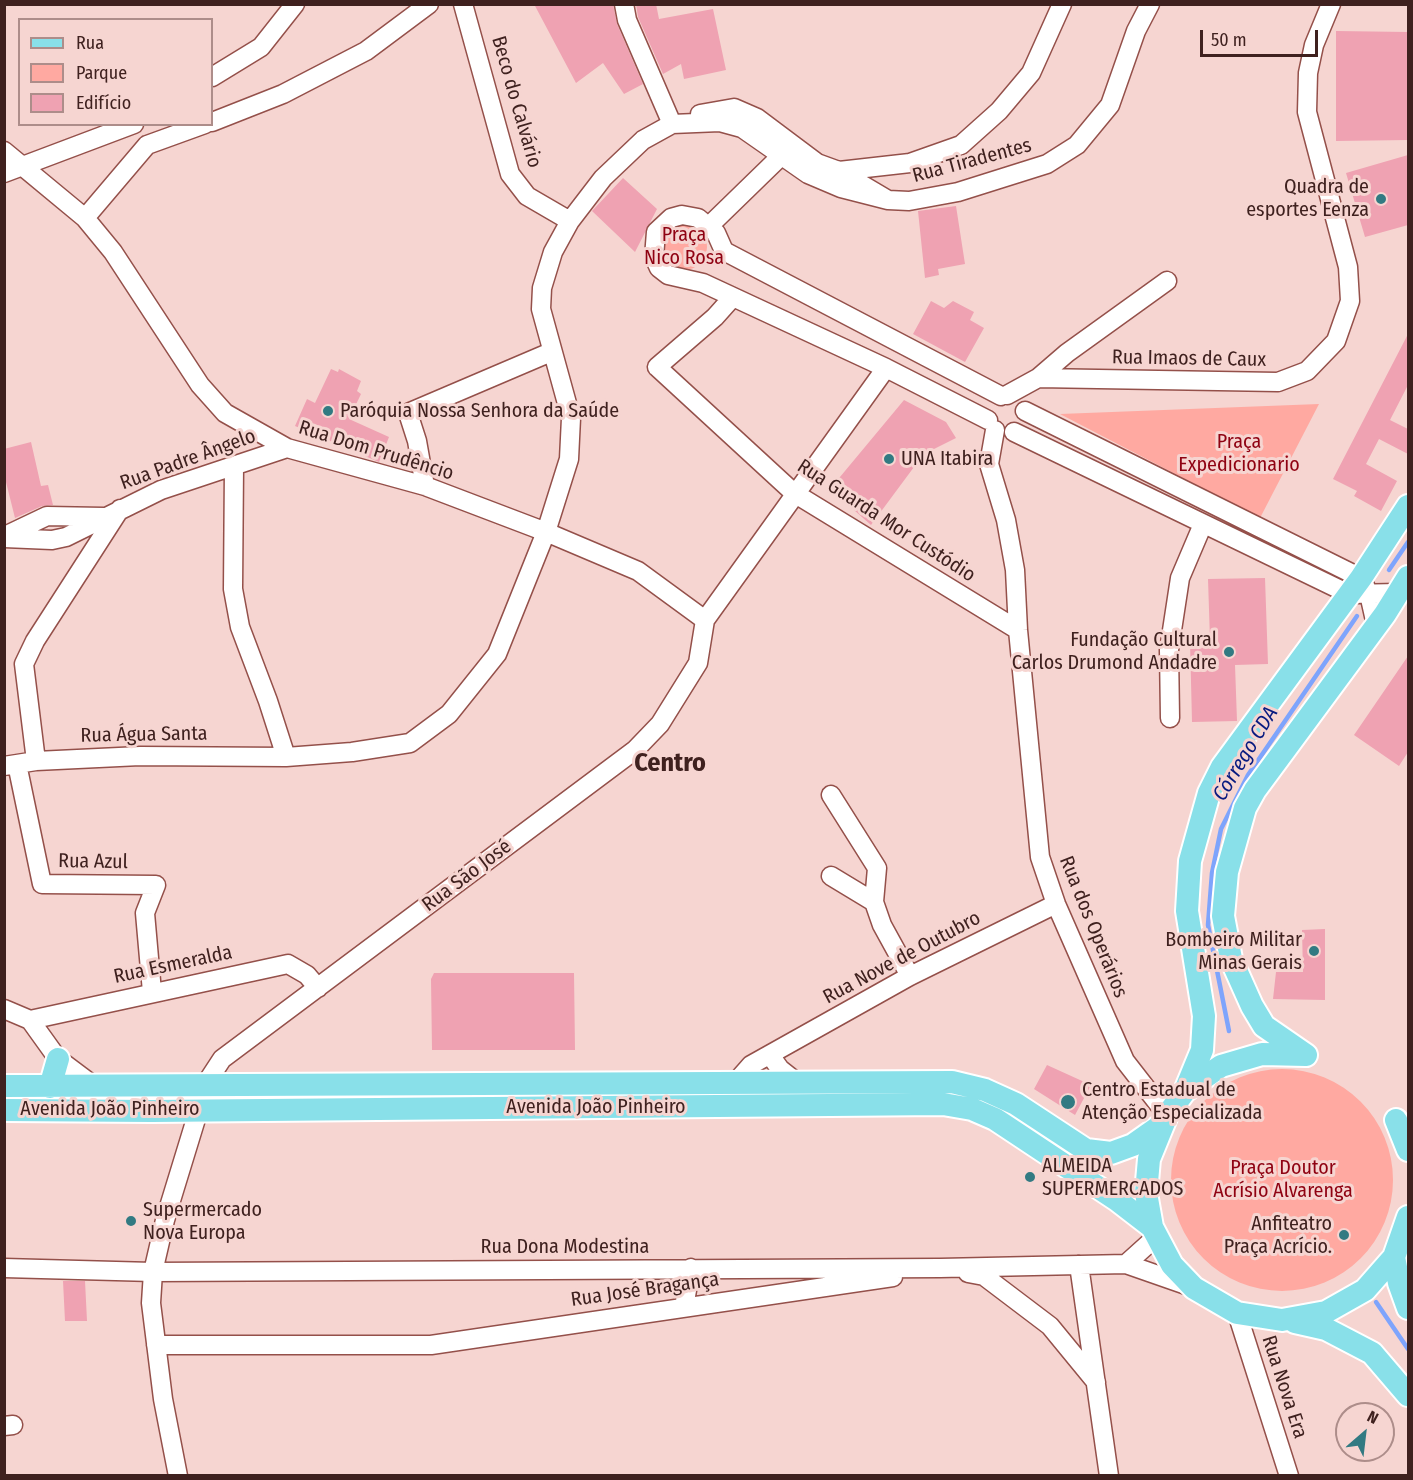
<!DOCTYPE html>
<meta charset="utf-8">
<style>
body{margin:0}
#map{position:relative;width:1413px;height:1480px;overflow:hidden;background:#f6d5d1;font-family:"Fira Sans Condensed",sans-serif}
canvas{display:block}
.frame{position:absolute;inset:0;border:6px solid #3f211f;pointer-events:none}
.legend{position:absolute;left:18px;top:18px;width:195px;height:108px;box-sizing:border-box;background:#f6d5d1;border:2px solid #ad8d8a;margin:0;padding:8px 10px;list-style:none;font-size:18px;color:#3f211f}
.legend li{display:flex;align-items:center;gap:12px;height:30px}
.legend b{width:30px;border:2px solid #ad8d8a}
.north{position:absolute;left:1335px;top:1402px;width:60px;height:60px;box-sizing:border-box;background:#f6d5d1;border:2px solid #ad8d8a;border-radius:50%;rotate:28deg;font-size:16px;font-weight:700;line-height:24px;text-align:center;color:#3f211f}
.north::after{content:'';display:block;margin:auto;width:21px;height:27px;background:#327a82;clip-path:polygon(50% 0,100% 100%,50% 72%,0 100%)}
.scale{position:absolute;left:1200px;top:30px;width:118px;height:27px;box-sizing:border-box;border:3px solid #3f211f;border-top:0;padding-left:8px;font-size:18px;line-height:21px;white-space:nowrap;color:#3f211f;-webkit-text-stroke:4px #f6d5d1;paint-order:stroke}
</style>
<div id="map">
<canvas width="1413" height="1480"></canvas>
<div class="frame"></div>
<ul class="legend">
<li><b style="height:8px;background:#89e0e9"></b>Rua</li>
<li><b style="height:16px;background:#ffa9a1"></b>Parque</li>
<li><b style="height:16px;background:#efa2b2"></b>Edifício</li>
</ul>
<div class="north">N</div>
<div class="scale">50 m</div>
</div>
<script>
const ctx = document.querySelector('canvas').getContext('2d');
ctx.lineJoin = 'round';
function fill(path, color) { ctx.fillStyle = color; ctx.fill(path, 'evenodd'); }
const toPath = rows => new Path2D(rows.map(r => 'M' + r).join(''));
function trace(path, color, width, dash) { ctx.strokeStyle = color; ctx.lineWidth = width; ctx.lineCap = dash ? 'butt' : 'round'; ctx.setLineDash(dash || []); ctx.stroke(path); }
function label(font, color, halo, rows, align = 'center') {
  ctx.font = font + ' "Fira Sans Condensed",sans-serif'; ctx.lineWidth = 6; ctx.setLineDash([]); ctx.textBaseline = 'middle'; ctx.strokeStyle = halo; ctx.fillStyle = color; for (const [text, x, y, turn = 0] of rows) {
    ctx.save(); ctx.translate(x, y); ctx.rotate((+turn || 0) * Math.PI / 180); ctx.textAlign = isNaN(turn) ? turn : align; if (halo) ctx.strokeText(text, 0, 0); ctx.fillText(text, 0, 0); ctx.restore();
  }
}
fill(toPath([
 '661 247a23 23 0 1 1 46 0a23 23 0 1 1-46 0Z',
 [1319,404,1260,518,1060,414],
 '1171 1180a111 111 0 1 1 222 0a111 111 0 1 1-222 0Z'
]), '#ffa9a1');
trace(toPath([
 [1389,570,1408,542],
 [1229,1031,1208,925,1212,873,1221,829,1248,775,1357,616],
 [1376,1302,1408,1349]
]), '#7ea4fc', 4.5);
fill(toPath([
 [534,4,613,4,617,24,643,84,624,94,603,63,576,83],
 [636,4,656,4,659,19,713,9,726,70,684,79,681,64,663,74,638,17],
 [1336,31,1408,32,1408,140,1336,141],
 [1408,155,1408,225,1365,237,1346,173],
 [623,178,657,209,635,252,592,211],
 [956,206,965,264,938,269,939,275,925,278,918,211],
 [931,301,944,308,953,301,974,312,970,320,984,328,965,362,913,334],
 [1408,334,1408,385,1390,420,1408,429,1408,454,1379,439,1366,464,1397,481,1381,511,1354,496,1357,491,1333,479],
 [331,369,338,372,339,369,361,381,357,391,361,394,349,419,389,437,379,462,295,426,307,399,315,403],
 [904,400,946,422,956,438,932,450,914,467,871,525,830,489],
 [31,442,41,486,48,485,53,505,42,506,15,518,4,474,4,449],
 [1265,578,1268,664,1235,665,1237,721,1192,722,1190,641,1210,640,1208,579],
 [1408,656,1408,752,1399,766,1354,735],
 [1325,929,1325,1000,1273,999,1276,972,1303,972,1302,930],
 [434,973,574,973,575,1050,432,1050,431,979],
 [1047,1065,1091,1085,1075,1115,1034,1089],
 [63,1281,85,1281,87,1321,65,1321]
]), '#efa2b2');
const minor = toPath([
 [463,4,510,174,527,196,570,221],
 [624,4,627,20,672,124],
 [212,77,261,47,295,4],
 [700,114,734,108,757,118,817,163,839,171,888,200,909,201,958,192,1047,164,1077,145,1110,105,1136,31,1150,4],
 [212,122,283,94,366,51,429,4],
 [147,145,205,124],
 [4,151,85,218,113,252,200,385,225,413,287,448,425,486,546,532,638,571,705,620],
 [839,171,910,163,961,145,999,111,1031,73,1062,4],
 [4,173,134,124],
 [85,218,147,145],
 [709,226,782,155],
 [732,298,715,317,657,367,794,493,1018,630],
 [1038,378,1278,382,1307,371,1336,341,1350,301,1348,267,1307,112,1308,73,1314,45,1331,4],
 [1007,395,1038,378,1067,353,1167,281],
 [1025,411,1361,578,1369,594,1376,625],
 [988,420,886,368,703,283,668,275,659,268,654,257,656,232,671,218,682,215,698,218,716,233,724,251,1001,396],
 [995,430,989,464,1006,520,1015,570,1018,630,1040,857,1056,904,1125,1061,1167,1115],
 [1014,432,1349,594,1398,593],
 [234,466,233,589,240,627,268,701,286,757],
 [425,486,417,441,408,413,551,352],
 [5,536,47,516,104,517],
 [4,538,52,540,66,537,161,490,287,448],
 [1170,718,1169,650,1180,578,1203,524],
 [36,761,24,664,35,641,120,509],
 [17,764,42,884,156,885,145,913,152,992],
 [4,766,36,761,140,756,286,757,352,752,410,743,449,714,497,654,546,532,569,459,571,418,541,309,542,288,553,252,570,221,603,178,643,140,672,124,720,122,742,128,808,174,841,188,888,200],
 [831,795,877,868,874,902,882,925,910,976],
 [831,876,874,902],
 [4,1009,30,1020,58,1059,94,1086],
 [30,1020,288,964,307,975,318,988],
 [770,1055,780,1069,799,1084],
 [736,1082,751,1065,910,976,1056,904],
 [205,1085,222,1059,635,750,660,724,698,663,705,620,886,368],
 [1126,1264,1156,1237],
 [1079,1265,1109,1476],
 [4,1268,153,1272,940,1268,1126,1264,1192,1287],
 [968,1273,984,1276,1050,1326,1096,1382],
 [684,1307,691,1268],
 [1237,1313,1289,1476],
 [156,1345,431,1345,893,1277],
 [4,1426,13,1425],
 [178,1476,163,1399,151,1303,153,1272,165,1220,199,1109]
]);
const major = toPath([
 [1306,1055,1262,1054,1221,1066,1185,1091,1167,1115,1149,1159,1146,1193,1152,1227,1172,1265,1194,1288,1237,1313,1282,1320,1326,1312,1365,1290,1394,1257,1408,1217],
 [1306,1055,1264,1026,1252,1006,1231,959,1223,916,1227,872,1245,808,1255,790,1385,614,1408,577],
 [4,1086,952,1082,985,1090,1016,1104,1086,1150,1111,1153,1133,1145,1160,1126],
 [50,1087,58,1059],
 [1185,1091,1202,1050,1204,1016,1187,911,1190,861,1209,793,1222,767,1361,578,1408,506],
 [4,1110,152,1111,943,1104,972,1109,995,1119,1117,1200,1152,1227],
 [1396,1120,1408,1150],
 [1394,1257,1399,1283,1408,1308],
 [1295,1322,1326,1329,1372,1353,1408,1395]
]);
trace(minor, '#94504a', 21);
trace(major, '#fff', 26);
trace(minor, '#fff', 18);
trace(major, '#89e0e9', 22);
for (const [x, y, r, color] of [
 [1381,199,6,"#327a82"],
 [328,411,6,"#327a82"],
 [889,459,6,"#327a82"],
 [1229,652,6,"#327a82"],
 [1314,951,6,"#327a82"],
 [1068,1102,8,"#327a82"],
 [1030,1177,6,"#327a82"],
 [131,1221,6,"#327a82"],
 [1344,1235,6,"#327a82"]
]) { const dot = new Path2D(); dot.arc(x, y, r, 0, 2 * Math.PI); ctx.fillStyle = color; ctx.fill(dot); trace(dot, '#f6d5d1', 2); }
label('20px', '#3f211f', '#f6d5d1', [
 ["Beco do Calvário",516,102,74],
 ["Rua Tiradentes",972,161,-15],
 ["Rua Imaos de Caux",1189,359,1],
 ["Rua Dom Prudêncio",376,451,17],
 ["Rua Padre Ângelo",188,460,-20],
 ["Rua Guarda Mor Custódio",886,521,33],
 ["Rua Água Santa",144,735,-1],
 ["Rua Azul",93,862,1],
 ["Rua São José",467,876,-37],
 ["Rua dos Operários",1093,927,68],
 ["Rua Nove de Outubro",902,958,-28],
 ["Rua Esmeralda",173,965,-12],
 ["Avenida João Pinheiro",596,1107],
 ["Avenida João Pinheiro",110,1109],
 ["Rua Dona Modestina",565,1247],
 ["Rua José Bragança",645,1290,-8],
 ["Rua Nova Era",1284,1387,72]
]);
label('20px', '#3f211f', '#f6d5d1', [
 ["Quadra de",1369,187,"right"],
 ["esportes Eenza",1369,210,"right"],
 ["Paróquia Nossa Senhora da Saúde",340,411],
 ["UNA Itabira",901,459],
 ["Fundação Cultural",1217,640,"right"],
 ["Carlos Drumond Andadre",1217,663,"right"],
 ["Bombeiro Militar",1302,940,"right"],
 ["Minas Gerais",1302,963,"right"],
 ["Centro Estadual de",1082,1090],
 ["Atenção Especializada",1082,1113],
 ["ALMEIDA",1042,1166],
 ["SUPERMERCADOS",1042,1189],
 ["Supermercado",143,1210],
 ["Nova Europa",143,1233],
 ["Anfiteatro",1332,1224,"right"],
 ["Praça Acrício.",1332,1247,"right"]
], 'left');
label('20px', '#8f0212', '#f6d5d1', [
 ["Praça",684,235],
 ["Nico Rosa",684,258],
 ["Praça",1239,442],
 ["Expedicionario",1239,465],
 ["Praça Doutor",1283,1168],
 ["Acrísio Alvarenga",1283,1191]
]);
label('italic 21px', '#081b80', '#f6d5d1', [
 ["Córrego CDA",1246,754,-59]
]);
label('bold 26px', '#3f211f', '#f6d5d1', [
 ["Centro",670,764]
]);
</script>
